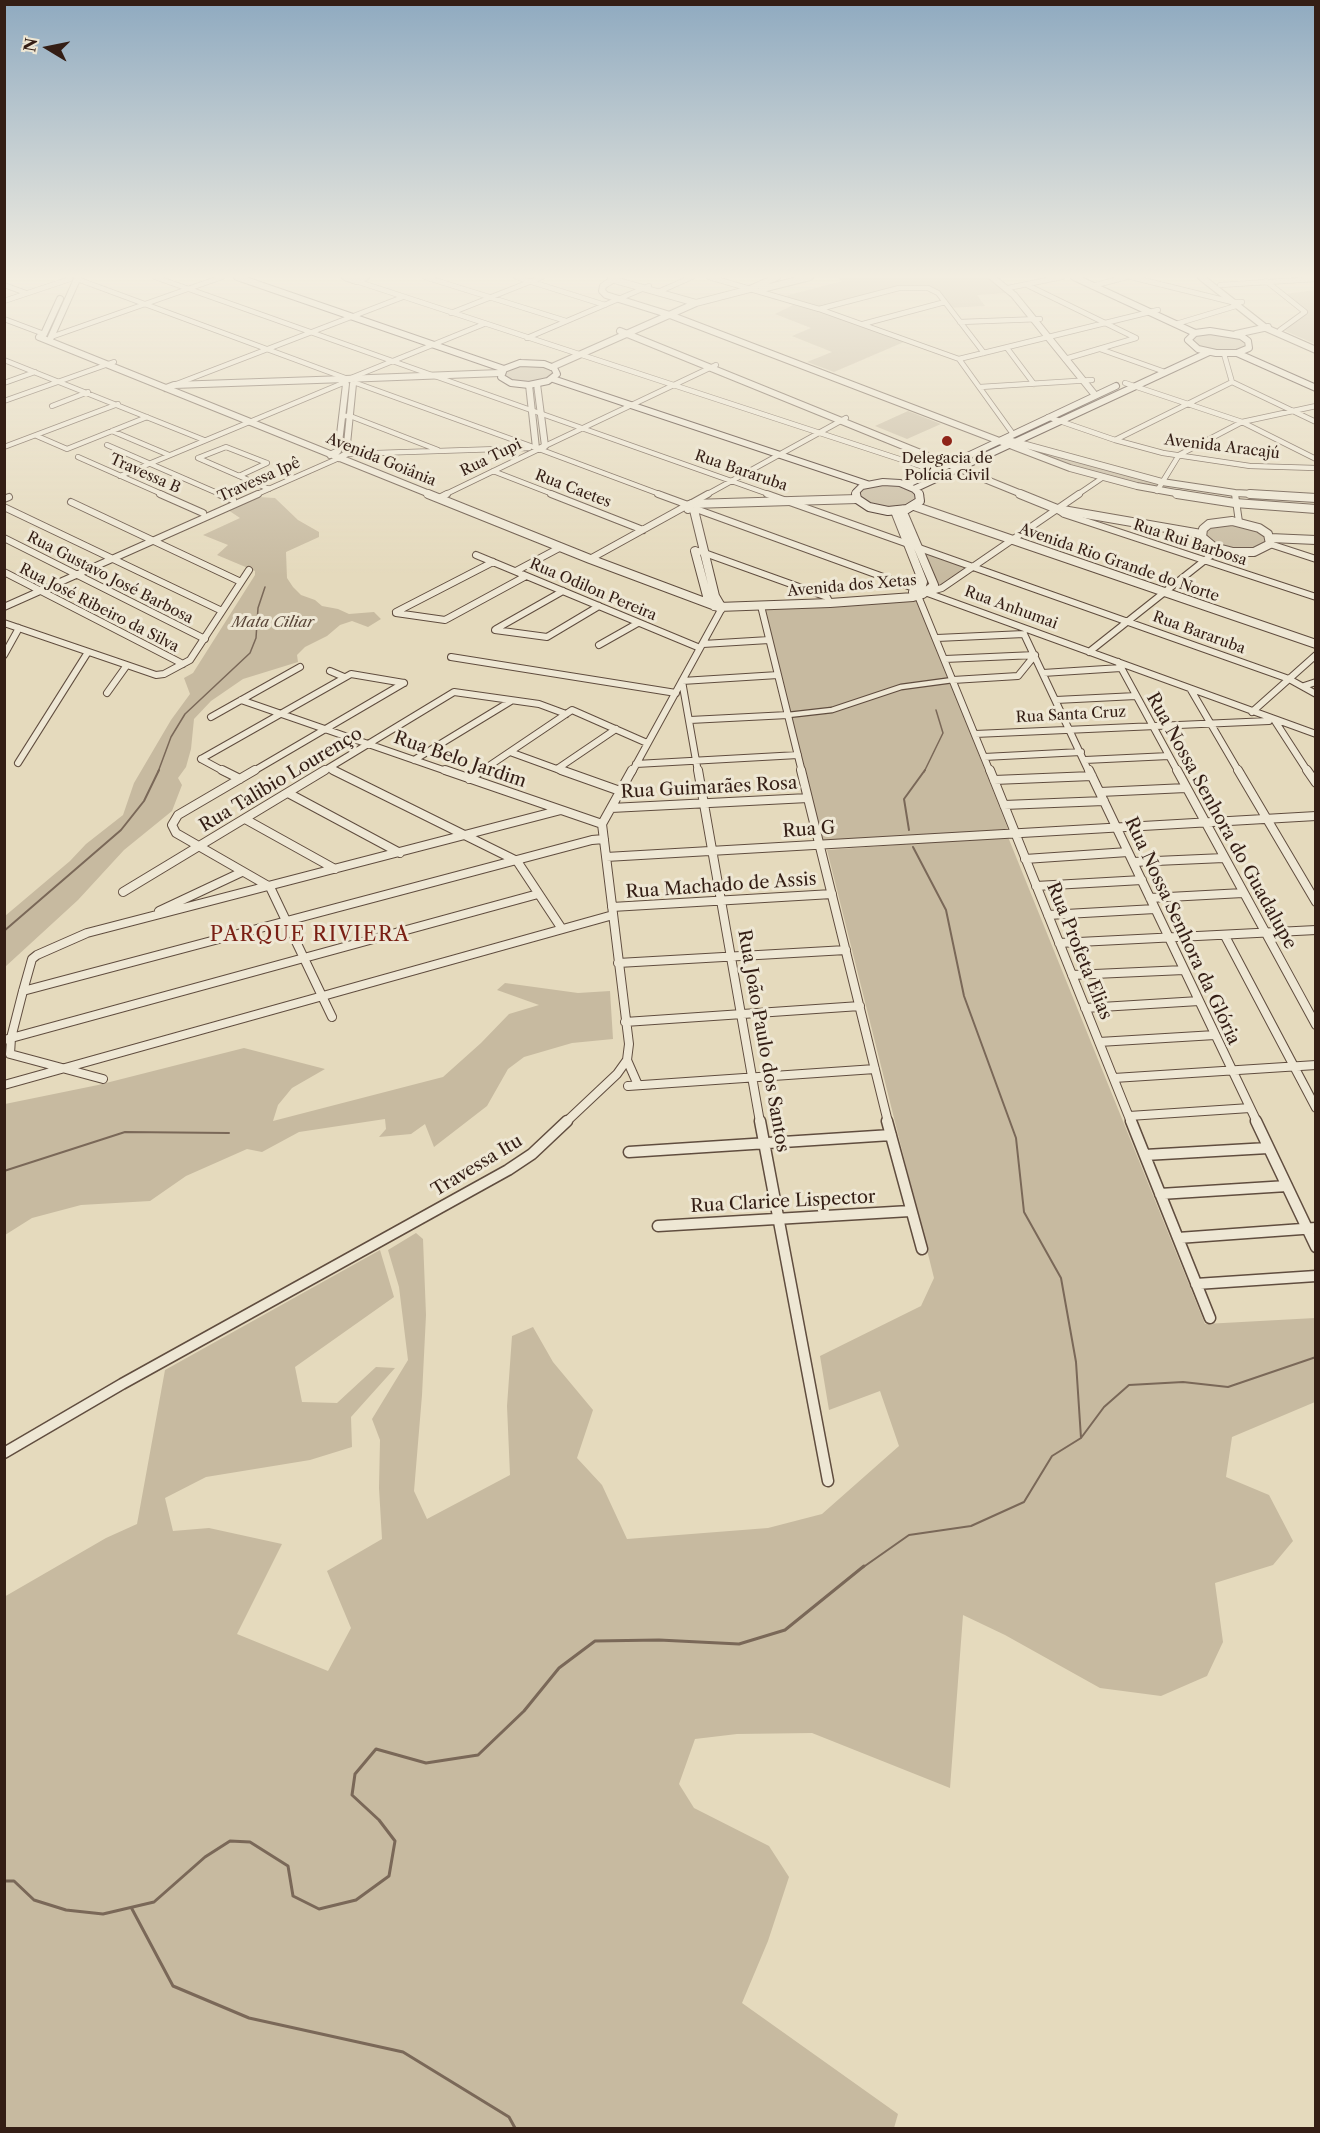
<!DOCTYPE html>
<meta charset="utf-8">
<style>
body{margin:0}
#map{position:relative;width:1320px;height:2133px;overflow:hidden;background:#e5dabd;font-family:"Libre Caslon Text",serif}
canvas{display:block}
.frame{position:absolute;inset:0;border:6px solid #341e15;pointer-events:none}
.north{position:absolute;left:18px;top:18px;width:60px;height:60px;-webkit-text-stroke:4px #eee7d4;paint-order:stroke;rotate:280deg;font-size:16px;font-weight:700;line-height:24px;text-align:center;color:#341e15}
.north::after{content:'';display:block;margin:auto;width:21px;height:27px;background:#341e15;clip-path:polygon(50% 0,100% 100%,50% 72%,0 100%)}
</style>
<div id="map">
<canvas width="1320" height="2133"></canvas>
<div class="frame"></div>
<div class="north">N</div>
</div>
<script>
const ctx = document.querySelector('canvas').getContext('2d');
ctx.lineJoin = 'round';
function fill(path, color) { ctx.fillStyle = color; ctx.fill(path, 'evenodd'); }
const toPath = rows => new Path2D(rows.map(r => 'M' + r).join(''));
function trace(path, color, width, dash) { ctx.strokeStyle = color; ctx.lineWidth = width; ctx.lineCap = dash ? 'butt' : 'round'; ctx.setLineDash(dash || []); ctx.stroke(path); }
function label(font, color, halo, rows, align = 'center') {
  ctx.font = font + ' "Libre Caslon Text",serif'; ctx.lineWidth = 6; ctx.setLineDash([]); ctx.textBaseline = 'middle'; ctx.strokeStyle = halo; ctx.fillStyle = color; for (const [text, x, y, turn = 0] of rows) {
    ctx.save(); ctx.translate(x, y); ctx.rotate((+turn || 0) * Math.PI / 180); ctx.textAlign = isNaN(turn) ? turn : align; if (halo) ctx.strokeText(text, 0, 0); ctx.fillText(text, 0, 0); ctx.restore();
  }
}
fill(toPath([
 [836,277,988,277,1009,293,977,295,985,306,950,308,940,292,927,286,912,285,822,307,785,296,842,281],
 [1315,290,1315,344,1283,330,1308,312,1286,294],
 [754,291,823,311,904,342,834,372,807,362,832,352,792,336,811,328,775,314,793,305,752,293],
 [1210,333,1234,336,1244,342,1244,346,1239,350,1224,352,1200,347,1194,342,1194,338,1197,335],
 [535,364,550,369,553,374,549,378,533,383,514,382,504,375,504,373,515,366],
 [908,411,941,424,907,439,875,426],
 [1018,443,1159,482,1155,488,1131,483,1034,455],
 [877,484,900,485,910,489,916,494,917,500,909,506,880,509,860,499,861,491],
 [259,497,275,498,298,520,319,532,319,537,286,552,287,578,293,587,301,595,315,600,322,606,338,609,349,614,374,612,381,619,368,627,352,621,340,625,327,636,305,647,297,655,298,662,243,679,211,701,194,719,191,749,186,767,178,778,182,785,172,811,124,850,78,900,5,967,5,916,70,861,86,844,123,815,134,783,171,720,190,694,184,678,193,673,255,575,255,571,217,555,228,545,203,535,240,518,228,510],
 [1222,524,1243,524,1265,535,1267,544,1248,551,1219,547,1207,538,1205,533,1208,529],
 [925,553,968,567,940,587],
 [918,600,1008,829,822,842,765,608],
 [1008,837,1205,1324,1315,1318,1315,1402,1232,1437,1226,1477,1269,1495,1293,1541,1273,1565,1215,1583,1223,1642,1207,1676,1161,1696,1100,1688,1005,1635,963,1615,950,1788,812,1733,737,1734,695,1739,679,1784,694,1808,769,1846,789,1877,768,1941,742,2003,898,2114,894,2128,5,2128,4,1597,106,1538,137,1524,165,1370,380,1250,394,1297,295,1367,302,1402,337,1403,376,1367,395,1368,351,1417,352,1447,310,1460,206,1477,165,1498,173,1531,209,1528,282,1544,237,1634,328,1671,351,1628,327,1571,382,1539,379,1488,380,1440,372,1419,408,1360,399,1287,388,1250,416,1233,423,1239,426,1315,422,1395,414,1491,427,1519,510,1475,507,1406,512,1336,533,1327,553,1362,593,1410,577,1458,602,1485,627,1539,768,1528,822,1514,899,1446,880,1391,829,1410,820,1356,921,1306,934,1278,827,850],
 [505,983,578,993,610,991,613,1039,572,1043,524,1057,508,1069,487,1106,434,1147,425,1124,411,1134,379,1137,386,1129,385,1119,299,1132,262,1152,247,1149,186,1176,150,1201,81,1205,32,1218,5,1235,5,1104,98,1085,244,1048,325,1069,292,1088,278,1105,273,1121,443,1077,481,1043,509,1014,539,1005,497,990]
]), '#c7baa0');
trace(toPath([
 [158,772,171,737,185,714,250,653,256,638,258,608,265,587],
 [924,772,943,733,936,710]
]), '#7a6858', 1.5);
trace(toPath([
 [909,830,904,799,925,770],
 [913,847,946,910,964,996,1016,1138,1024,1212,1061,1278,1076,1362,1081,1438],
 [4,931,121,830,144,801,159,770],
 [4,1171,125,1132,229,1133],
 [862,1568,909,1535,971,1526,1024,1502,1052,1456,1081,1438,1104,1407,1129,1385,1183,1382,1228,1387,1316,1357]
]), '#7a6858', 2);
trace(toPath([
 [4,1881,14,1881,34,1900,66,1910,103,1914,154,1902,205,1857,230,1841,250,1842,288,1866,293,1896,319,1909,356,1900,389,1876,395,1841,379,1820,352,1795,355,1774,376,1749,426,1763,478,1755,524,1711,559,1668,595,1641,659,1640,739,1644,785,1630,864,1566],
 [132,1909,173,1986,249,2018,403,2052,509,2117,515,2128]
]), '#7a6858', 3);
const pedestrian = toPath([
 [788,715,832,710,901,687,953,680]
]);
const minorFar3 = toPath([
 [155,277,771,495],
 [425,277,566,321],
 [516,277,605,305],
 [709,277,819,309,959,359,1013,434],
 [1131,277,1232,302,1242,302],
 [77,279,348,379],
 [356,281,936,471],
 [1266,281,1305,312,1280,330],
 [4,285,26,293],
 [1027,285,1136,338],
 [1220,285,1316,279],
 [1092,286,1127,277],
 [1008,288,1062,277],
 [658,292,692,277],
 [4,301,70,279],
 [819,309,899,288,928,288,938,293,984,353],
 [451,313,542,277],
 [4,319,44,334],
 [960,322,1040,319],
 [863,324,945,302],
 [1176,324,1239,305],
 [51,337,222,277],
 [527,338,649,286],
 [1007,348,1034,384],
 [1100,349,1165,372],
 [1224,354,1232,382],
 [959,359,1158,310],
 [1065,359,1136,338],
 [4,360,204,440],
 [351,378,484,324],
 [1232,382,1316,422],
 [4,383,35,372],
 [356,383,536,448],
 [1125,383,1242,422,1316,459],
 [174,385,403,297],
 [980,387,1092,380],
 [4,401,114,362],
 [52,406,88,392],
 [343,416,350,416,438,450],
 [1048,417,1115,440,1163,453,1250,466,1316,468],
 [112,431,169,455],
 [37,436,67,449,147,417],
 [1115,440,1232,382],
 [107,445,222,495],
 [545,446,716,365],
 [4,447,118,404],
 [346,454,529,448],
 [78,457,164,495],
 [198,458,269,489],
 [198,458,226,447,267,463],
 [493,471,555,495],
 [120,476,343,383],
 [239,476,267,463],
 [1157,491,1179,455,1242,422,1316,406],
 [1235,493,1235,495],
 [255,495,339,458],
 [444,495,539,449,662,495],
 [706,495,846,418],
 [1077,495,1102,478]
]);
const minorFar2 = toPath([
 [160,494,203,513],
 [219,494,233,500],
 [551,494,643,530],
 [658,494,688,505],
 [767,494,1289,679,1316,694],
 [1235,494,1239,522],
 [439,498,447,494],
 [4,499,9,497],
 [71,502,241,582],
 [690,504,708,494],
 [4,507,222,611],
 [696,509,1316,734],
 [1057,509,1064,514,1316,597],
 [4,538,205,639],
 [1270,544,1316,559],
 [699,551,827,597,830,603],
 [476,555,700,648],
 [590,559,686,506],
 [516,571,561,547],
 [4,572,183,664],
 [916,591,990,772],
 [928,592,942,588,1079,494],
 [761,606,802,772],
 [4,607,258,494],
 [396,612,493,562],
 [396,613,445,620,526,576],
 [4,623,127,665,107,693],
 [496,629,563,591],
 [495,630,547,637,599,606],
 [1024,634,1089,772],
 [937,638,1024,634],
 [703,644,769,640],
 [599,645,638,623],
 [1089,652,1219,549],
 [4,655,19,628],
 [451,657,676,693],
 [945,659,1035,655],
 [1118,662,1178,772],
 [127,665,156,675,164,674,190,660,249,570],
 [330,671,344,677],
 [1043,673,1121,668],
 [953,680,1018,676,1035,655],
 [682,681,698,772],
 [682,681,778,675],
 [1304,686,1316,682],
 [1191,690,1239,772],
 [241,700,449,772],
 [1056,700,1136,696],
 [1252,712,1316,655],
 [211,717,300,667],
 [690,720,788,715],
 [1275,721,1308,772],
 [975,734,1269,721],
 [510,752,565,772],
 [984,757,1081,752],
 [201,759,351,674,404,683],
 [201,759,225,772],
 [414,760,511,701],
 [1085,760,1169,756],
 [18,763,88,652],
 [636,764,798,755],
 [329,768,336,772],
 [557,769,616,729],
 [252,772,404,683],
 [322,772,454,692,539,704,566,714],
 [480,772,572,710,647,743],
 [632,772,722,608]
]);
const minorFar1 = toPath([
 [222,770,240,779],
 [255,770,178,815,172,825,176,833,270,887,332,1017],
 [333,770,517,861,562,929],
 [445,770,602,824],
 [561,770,620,791],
 [698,770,760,1122],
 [801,770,888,1122],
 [990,770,1131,1122],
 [1089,770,1257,1122],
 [1177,770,1316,1025],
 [1238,770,1316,902],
 [1307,770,1316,783],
 [469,779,482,770],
 [994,780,1092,776],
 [1100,792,1186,788],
 [288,793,400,853],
 [1004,805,1104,801],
 [611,808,808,798],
 [245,819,335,869],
 [606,857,1316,816],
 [1025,859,1128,852],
 [1133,862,1224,858],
 [1036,886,1142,880],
 [123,892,325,770],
 [1150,898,1243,893],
 [612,907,832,894],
 [159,911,242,872],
 [1048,915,1155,909],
 [1225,936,1316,1108],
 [1059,943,1316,930],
 [618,963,846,950],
 [1072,975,1184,970],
 [23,991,592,840,604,839],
 [1085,1008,1199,1001],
 [625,1022,860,1006],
 [4,1040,538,894],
 [1099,1042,1215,1035],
 [627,1060,638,1085],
 [1114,1078,1316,1065],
 [103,1079,10,1054,11,1038,23,991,32,959,37,955,87,933,561,810],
 [4,1085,613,915],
 [628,1086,875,1069],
 [1129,1116,1250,1108],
 [566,1122,617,1074,627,1060,629,1044,602,824,632,770]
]);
const minor = toPath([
 [760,1121,828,1481],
 [887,1121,922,1249],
 [1131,1121,1210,1318],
 [1256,1121,1316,1247],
 [629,1152,891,1135],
 [1145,1155,1268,1148],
 [1160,1194,1287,1186],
 [658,1226,910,1211],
 [1178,1238,1316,1228],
 [1196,1284,1316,1276],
 [4,1453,122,1384,508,1170,532,1154,567,1121]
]);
const tertiaryFar1 = toPath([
 [345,277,356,281,366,277],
 [617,277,603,286,602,291,606,295,670,315,1070,468,1137,486,1187,495],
 [992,277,1014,295,1095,395],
 [1201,277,1266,328,1316,350],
 [611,279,696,303],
 [762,289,810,277],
 [620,331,1024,495],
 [44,334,60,299],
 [1236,334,1268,327],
 [39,337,432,495],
 [51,337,78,277],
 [552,367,696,303,750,289,777,277],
 [529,385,536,448,539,449,545,446,537,384],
 [166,388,174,385,345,379],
 [1008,440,1162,482,1235,493,1274,495],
 [330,455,338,451,346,384,342,382,345,379,500,373],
 [339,458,346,454,353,384]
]);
const tertiary = toPath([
 [428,494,590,559,718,607,830,603,913,597,923,594,934,585,902,510],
 [1020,494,1057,509,1201,534],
 [1177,494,1235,503,1316,509],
 [1250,494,1316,498],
 [914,506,1316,644],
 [688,509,687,506,692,504,857,499],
 [694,510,715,596,722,608],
 [895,511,923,582,921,589,913,592],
 [1232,521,1259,528,1268,534,1270,544,1254,552,1233,552,1214,547,1202,537,1203,529,1209,524,1232,521],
 [1270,538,1316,540],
 [695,551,707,596,714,606]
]);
const secondaryFar1 = toPath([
 [237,277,504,369],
 [1074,277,1195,333],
 [1210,331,1241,336,1248,341,1249,348,1237,353,1216,353,1198,349,1188,340,1195,333,1210,331],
 [1237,353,1316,388],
 [520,363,544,364,554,368,557,374,548,381,529,385,511,383,501,377,504,369,520,363],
 [553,379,867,484],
 [906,485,1116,386],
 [914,489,1209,352],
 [856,495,856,492,862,486,883,482,900,483,914,489,920,495]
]);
const secondary = toPath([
 [856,494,857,499,869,507,888,511,907,509,920,501,919,494]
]);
trace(pedestrian, '#604d3f', 7);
trace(minorFar3, '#604d3f', 6);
trace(minorFar2, '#604d3f', 8);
trace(minorFar1, '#604d3f', 10);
trace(minor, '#604d3f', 13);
trace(tertiaryFar1, '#604d3f', 8);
trace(tertiary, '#604d3f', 10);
trace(secondaryFar1, '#341e15', 8);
trace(secondary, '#341e15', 10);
trace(pedestrian, '#eee7d4', 4.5);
trace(minorFar3, '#eee7d4', 4.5);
trace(minorFar2, '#eee7d4', 6);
trace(minorFar1, '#eee7d4', 8);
trace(minor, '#eee7d4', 10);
trace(tertiaryFar1, '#eee7d4', 6);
trace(tertiary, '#eee7d4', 8);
trace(secondaryFar1, '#eee7d4', 6);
trace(secondary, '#eee7d4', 8);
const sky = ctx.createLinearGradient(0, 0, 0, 576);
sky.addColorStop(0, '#8faac0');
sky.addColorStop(0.48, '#f3eee1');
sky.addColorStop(1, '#f3eee100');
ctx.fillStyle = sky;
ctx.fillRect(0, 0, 1320, 576);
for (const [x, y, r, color] of [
 [947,441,6,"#8f2418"]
]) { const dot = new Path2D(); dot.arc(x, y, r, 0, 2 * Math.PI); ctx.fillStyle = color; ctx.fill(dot); trace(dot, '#eee7d4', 2); }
label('15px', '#341e15', '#eee7d4', [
 ["Avenida Aracajú",1222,447,7],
 ["Rua Tupi",491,458,-26],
 ["Avenida Goiânia",381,460,22],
 ["Rua Bararuba",741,471,19],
 ["Travessa B",145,474,24],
 ["Travessa Ipê",259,480,-24],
 ["Rua Caetes",573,489,21],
 ["Rua Rui Barbosa",1190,543,18],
 ["Avenida Rio Grande do Norte",1119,563,19],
 ["Rua Gustavo José Barbosa",110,578,27],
 ["Avenida dos Xetas",852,586,-5],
 ["Rua Odilon Pereira",593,590,23],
 ["Rua José Ribeiro da Silva",99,608,27],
 ["Rua Anhumai",1011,608,20],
 ["Rua Bararuba",1199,633,20],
 ["Rua Santa Cruz",1071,715,-3]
]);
label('15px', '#341e15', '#eee7d4', [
 ["Delegacia de",947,459],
 ["Polícia Civil",947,476]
]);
label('italic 15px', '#594538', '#eee7d4', [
 ["Mata Ciliar",273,623]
]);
label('18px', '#341e15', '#eee7d4', [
 ["Rua Belo Jardim",460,760,19],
 ["Rua Talibio Lourenço",281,780,-31],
 ["Rua Guimarães Rosa",709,788,-3],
 ["Rua Nossa Senhora do Guadalupe",1221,821,61],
 ["Rua G",809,830,-4],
 ["Rua Machado de Assis",721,886,-4],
 ["Rua Nossa Senhora da Glória",1182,931,65],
 ["Rua Profeta Elias",1079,951,68],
 ["Rua João Paulo dos Santos",763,1041,80],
 ["Travessa Itu",477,1166,-31],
 ["Rua Clarice Lispector",783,1202,-3]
]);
ctx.letterSpacing = '1.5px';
label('20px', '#7a1f14', '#eee7d4', [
 ["PARQUE RIVIERA",310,935]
]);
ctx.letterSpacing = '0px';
</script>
